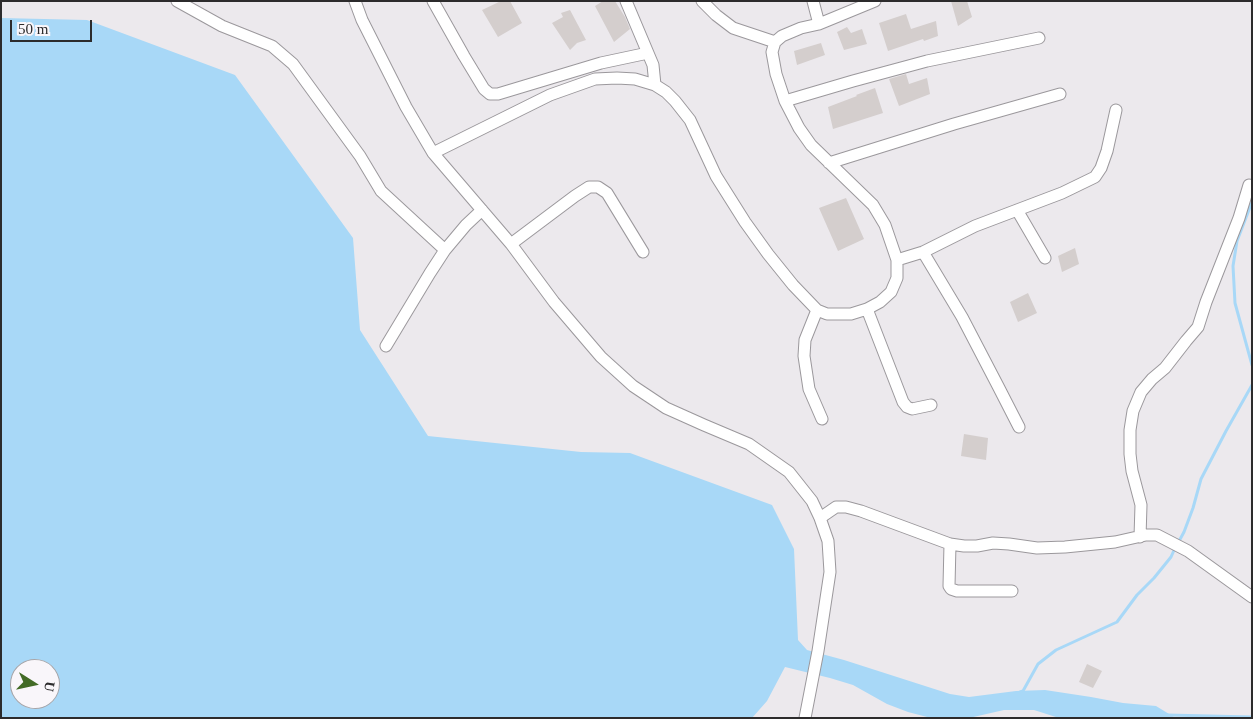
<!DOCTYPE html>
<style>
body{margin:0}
#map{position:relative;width:1253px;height:719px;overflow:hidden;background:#ece9ed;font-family:"Times New Roman",serif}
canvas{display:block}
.frame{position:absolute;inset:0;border:2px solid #2c2b2c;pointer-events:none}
.north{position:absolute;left:10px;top:659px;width:50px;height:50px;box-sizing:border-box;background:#f9f6fa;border:1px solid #a7a5a8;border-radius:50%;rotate:100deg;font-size:14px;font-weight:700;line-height:20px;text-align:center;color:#2c2b2c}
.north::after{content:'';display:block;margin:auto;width:18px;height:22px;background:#436b26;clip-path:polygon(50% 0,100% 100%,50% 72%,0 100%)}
.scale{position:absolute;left:10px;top:20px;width:82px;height:22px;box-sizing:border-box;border:2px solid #2c2b2c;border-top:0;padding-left:6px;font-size:15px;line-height:18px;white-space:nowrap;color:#2c2b2c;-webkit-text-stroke:4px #f9f6fa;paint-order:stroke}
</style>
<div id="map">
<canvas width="1253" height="719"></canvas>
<div class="frame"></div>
<div class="north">U</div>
<div class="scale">50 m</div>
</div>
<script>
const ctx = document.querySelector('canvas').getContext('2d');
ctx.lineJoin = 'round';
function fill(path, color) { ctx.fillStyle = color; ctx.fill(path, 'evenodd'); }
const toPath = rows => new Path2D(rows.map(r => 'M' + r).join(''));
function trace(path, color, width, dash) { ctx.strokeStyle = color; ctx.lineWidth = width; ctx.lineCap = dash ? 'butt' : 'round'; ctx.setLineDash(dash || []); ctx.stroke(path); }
fill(toPath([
 [1,18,87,20,235,75,353,238,360,330,428,436,581,452,630,453,772,505,794,549,798,640,807,650,844,660,950,694,969,697,1016,691,1045,690,1091,697,1123,703,1156,706,1174,717,1170,718,1059,718,1034,710,1004,710,969,718,931,718,908,712,887,704,853,685,830,678,785,667,767,701,752,718,1,718],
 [20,669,50,669,50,699,20,699]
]), '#a8d8f7');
trace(toPath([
 [1252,202,1237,241,1233,266,1235,303,1252,365],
 [1178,543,1184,532,1193,508,1201,479,1226,431,1252,385],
 [1020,692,1023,691,1038,664,1056,650,1117,622,1137,595,1154,578,1171,557,1175,548],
 [1167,715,1252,717]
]), '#a8d8f7', 3);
fill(toPath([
 [501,1,510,1,522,23,498,37,482,10],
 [603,1,615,1,625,17,630,29,614,42,595,6],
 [951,1,967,1,972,17,958,26],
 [570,10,586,40,577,43,570,50,552,23,563,17,561,13],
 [906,14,911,29,936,21,938,36,924,41,923,39,888,51,879,23],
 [847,27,851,33,862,29,867,44,844,50,837,32],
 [821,43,825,55,797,65,794,51],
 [906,74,909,84,927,78,930,94,899,106,889,79],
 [875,88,883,113,833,129,828,107,857,96,856,95],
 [846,198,864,239,838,251,819,208],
 [1075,248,1079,264,1062,272,1058,256],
 [1028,293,1037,313,1018,322,1010,302],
 [964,434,988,438,986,460,961,456],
 [1087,664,1102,671,1093,688,1079,682]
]), '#d4cecd');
const minor = toPath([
 [177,1,222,26,272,46,293,64,360,156,381,191,445,250],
 [355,1,362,20,406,107,433,153,511,244,554,302,601,357,633,386,666,408,704,425,749,444,789,472,812,501,820,518,828,541,830,572,818,651,805,718],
 [433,1,464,56,484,89,490,94,498,94,601,63,648,53],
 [626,1,653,65,655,85],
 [702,1,716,15,733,28,775,42],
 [813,1,819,24],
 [785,101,853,81,927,61,1039,38],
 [433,153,550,95,595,79,617,78,635,79,655,85,666,92,675,101,690,120,716,176,745,222,768,254,793,285,817,310,827,314,851,314,867,309,880,302,891,292,897,278,897,260,885,225,873,205,811,145,799,128,785,101,776,74,772,52,775,42,782,36,801,28,819,24,875,1],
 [829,163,954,124,1060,94],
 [1017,210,1045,258],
 [511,244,575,196,589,187,598,187,607,193,643,252],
 [923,252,962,317,999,388,1019,427],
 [897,260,923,252,975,226,1062,193,1095,177,1101,168,1107,151,1116,110],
 [867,309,903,402,907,407,912,409,931,405],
 [817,310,805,340,804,356,809,389,822,419],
 [386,346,430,273,445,250,466,225,482,210],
 [820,518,836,507,846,507,861,511,950,544,964,546,977,546,993,543,1009,544,1037,548,1065,547,1115,542,1146,535,1157,535,1188,551,1252,597],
 [1140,537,1141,505,1132,471,1130,454,1130,430,1133,411,1141,392,1152,379,1165,368,1186,341,1198,327,1206,302,1239,218,1249,185],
 [950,544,949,586,951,589,957,591,1012,591]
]);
trace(minor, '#9b989c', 13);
trace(minor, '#fff', 11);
</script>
